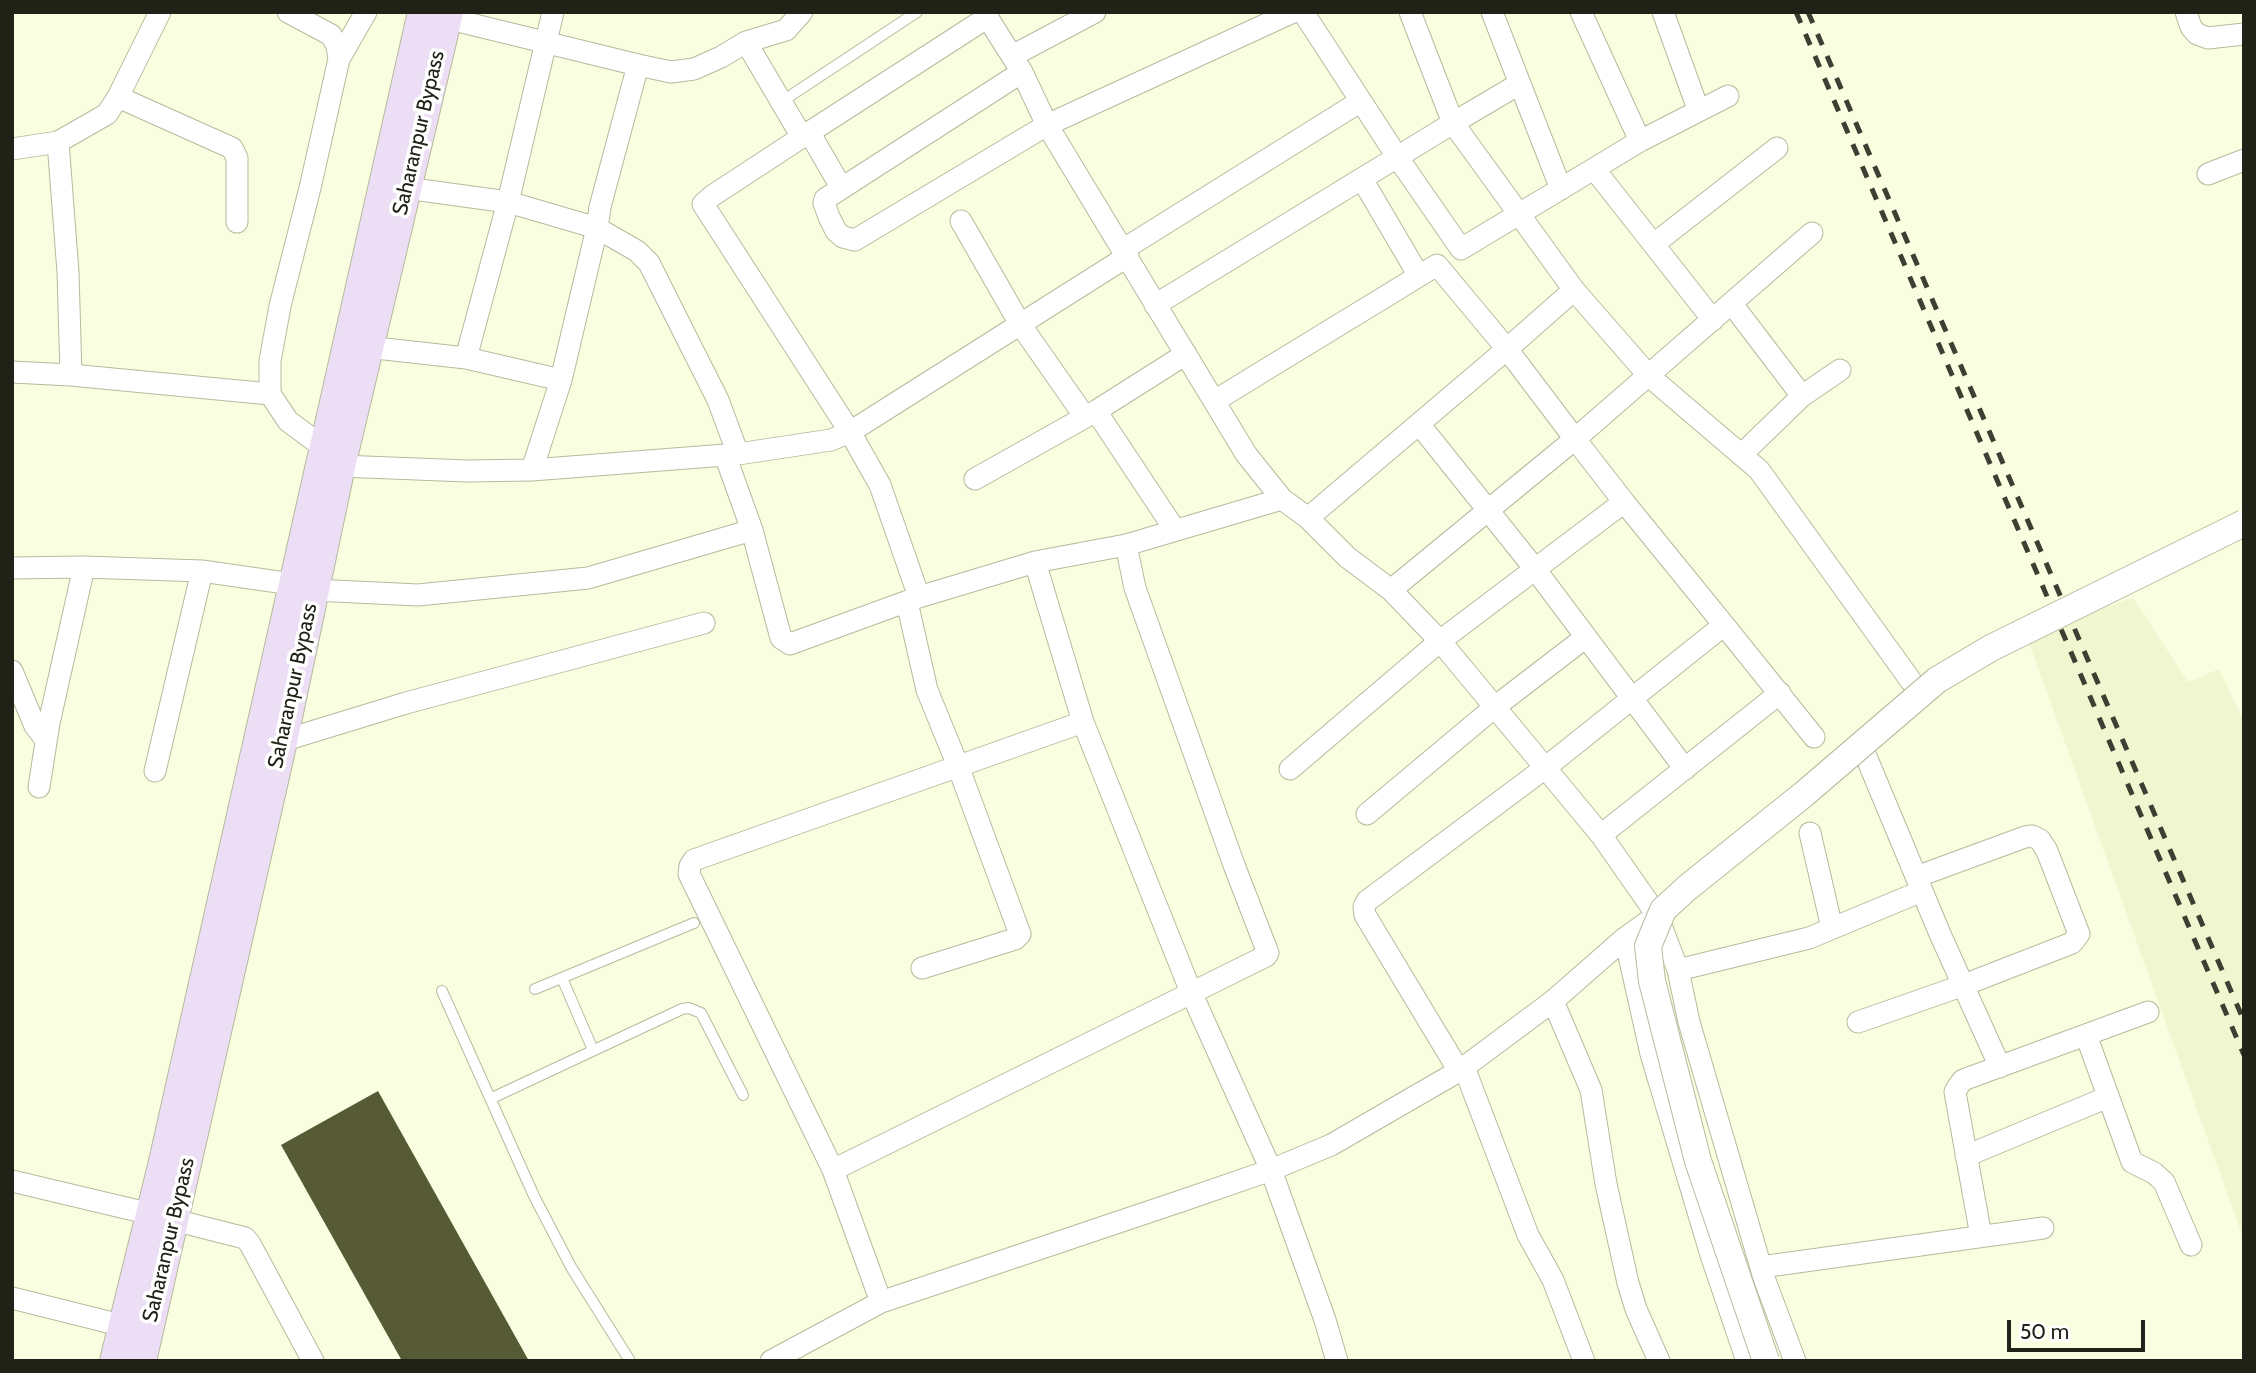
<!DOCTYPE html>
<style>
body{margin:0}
#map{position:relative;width:2256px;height:1373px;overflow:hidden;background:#f9fee0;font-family:Cabin,sans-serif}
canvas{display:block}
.frame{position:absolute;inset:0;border:14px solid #202217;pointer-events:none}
.scale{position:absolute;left:2007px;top:1320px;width:138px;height:32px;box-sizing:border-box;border:4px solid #202217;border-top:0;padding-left:9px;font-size:21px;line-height:24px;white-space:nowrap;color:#202217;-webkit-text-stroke:5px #fff;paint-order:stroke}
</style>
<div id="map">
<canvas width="2256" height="1373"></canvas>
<div class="frame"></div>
<div class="scale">50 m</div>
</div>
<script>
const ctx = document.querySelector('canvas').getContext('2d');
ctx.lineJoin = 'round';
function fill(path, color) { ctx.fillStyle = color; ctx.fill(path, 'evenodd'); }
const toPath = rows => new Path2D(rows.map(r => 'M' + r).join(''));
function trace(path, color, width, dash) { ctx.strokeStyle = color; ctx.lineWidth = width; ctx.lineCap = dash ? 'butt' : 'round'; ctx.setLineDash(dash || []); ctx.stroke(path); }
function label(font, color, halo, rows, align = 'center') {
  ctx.font = font + ' Cabin,sans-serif'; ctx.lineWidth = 7; ctx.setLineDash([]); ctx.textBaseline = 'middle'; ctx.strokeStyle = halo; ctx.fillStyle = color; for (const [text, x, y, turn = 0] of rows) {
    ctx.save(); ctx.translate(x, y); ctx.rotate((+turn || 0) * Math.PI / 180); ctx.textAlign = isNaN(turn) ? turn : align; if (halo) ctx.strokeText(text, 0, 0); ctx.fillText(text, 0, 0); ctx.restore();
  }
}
fill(toPath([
 [2133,598,2188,682,2219,669,2244,722,2244,1240,2026,634]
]), '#f0f6d0');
fill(toPath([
 [378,1091,529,1361,402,1361,281,1145]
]), '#565b35');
const service = toPath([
 [781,102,917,12],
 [562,978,593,1050],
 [535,989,694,923],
 [442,991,534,1196,571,1267,630,1361],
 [492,1098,682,1009,689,1008,701,1013,743,1095]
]);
const minor = toPath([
 [288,12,331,35,337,46,339,59,310,188,280,306,270,361,270,394,288,421,323,447],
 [984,12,1022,72,1047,125,1246,454,1282,499,1308,518,1347,557,1391,590,1440,641,1601,835,1657,915,1678,970,1689,1022,1764,1278,1795,1361],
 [1303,12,1398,158,1461,249,1640,141,1728,96],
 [1410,12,1453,123,1519,84],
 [1492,12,1561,189],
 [1581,12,1640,141],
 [1663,12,1698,109],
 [2186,12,2191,27,2197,34,2208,38,2244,34],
 [446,18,638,65,600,207,597,228,561,380,532,470],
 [746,42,802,137,988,17],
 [1012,56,1095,12],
 [339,59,366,12],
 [638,65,671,72,694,69,721,57,746,42,786,30,802,12],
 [1022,72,825,199,824,203,829,217,836,231,843,237,855,240,1047,125,1293,12],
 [118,97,232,148,237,158,237,222],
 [809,132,841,187],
 [802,137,712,196,703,204,850,432,880,485,919,597],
 [12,149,58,142],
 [1595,170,1713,320],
 [2208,174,2244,160],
 [1362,179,1419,276],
 [406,188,508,202,597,228,637,251,649,263,718,400,738,454],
 [961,221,1020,324,1085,417],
 [1654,244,1777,148],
 [1124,249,1361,101],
 [1732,304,1802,396],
 [1155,305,1453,123,1574,290,1649,376,1759,470,1911,681],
 [367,347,466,358,561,380],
 [466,358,508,202,553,12],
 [12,372,71,375,270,394],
 [71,375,68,272,58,142,107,114,118,97,160,12],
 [1216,400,1437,265,1507,349,1574,290],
 [1096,411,1175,530],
 [1419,424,1535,569,1685,769],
 [725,455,752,530,781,638,790,644,919,597,1035,562,1126,545],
 [1741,455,1802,396,1840,370],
 [340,466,467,471,532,470,738,454,831,440,850,432,1128,256],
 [975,479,1096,411,1186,354],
 [1308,518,1507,349,1575,439,1812,233],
 [1035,562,1083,722,1191,992,1271,1170,1325,1320,1337,1361],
 [12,568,84,567,202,571,292,584,314,590,418,595,588,578,752,530],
 [1391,590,1575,439,1624,502],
 [907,602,927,690,958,766,1020,934,1015,939,922,968],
 [12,671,35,726,46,740],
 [282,741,406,703,704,623],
 [1865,754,1940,934,2000,1067],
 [1290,769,1440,641,1624,502,1724,625],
 [155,771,202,571],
 [39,787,49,723,84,567],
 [1367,814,1496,706,1586,637],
 [1810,833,1832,928],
 [1601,835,1780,693],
 [1625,938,1651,1054,1711,1255,1747,1361],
 [1678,970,1809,938,1922,891],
 [1553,1001,1591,1090,1606,1184,1628,1283,1636,1309,1659,1361],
 [1858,1022,1964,985,2072,943,2079,934,2047,851,2040,840,2032,836,2025,837,1916,877],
 [2086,1035,2132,1162,2154,1173,2164,1182,2191,1245],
 [1464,1067,1528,1235,1553,1280,1584,1361],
 [1459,1071,1365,915,1364,907,1367,901,1545,768,1724,625,1814,737],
 [1966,1156,2108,1097],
 [833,1170,689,874,690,866,694,860,1083,722],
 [12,1181,151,1214],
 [174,1220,245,1238,250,1244,313,1361],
 [1981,1236,1955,1092,1957,1088,1963,1080,2148,1012],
 [1761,1267,2043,1228],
 [12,1298,124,1326],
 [881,1302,833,1170,1266,956,1268,953,1234,865,1135,588,1126,545,1282,499],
 [771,1361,881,1302,1184,1200,1271,1170,1331,1145,1459,1071,1553,1001,1625,938,1657,915]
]);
const secondary = toPath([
 [115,1361,163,1166,423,12],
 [141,1361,282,741,340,466,448,12]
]);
trace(service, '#b6ba9e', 12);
trace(minor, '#b6ba9e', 23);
trace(secondary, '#b6ba9e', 32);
trace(service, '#fff', 10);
trace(minor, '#fff', 21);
trace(secondary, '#ecdef4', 30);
trace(toPath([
 [1796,12,2244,1055],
 [1808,12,2244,1021]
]), '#3c3f31', 5, [12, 12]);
const tertiaryBridge = toPath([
 [1766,1361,1698,1161,1652,981,1648,946,1663,910,1687,888,1804,794,1937,680,1991,648,2244,523]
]);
trace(tertiaryBridge, '#b6ba9e', 28, []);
trace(tertiaryBridge, '#fff', 26);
label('21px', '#202217', '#fff', [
 ["Saharanpur Bypass",419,133,-77],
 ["Saharanpur Bypass",293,686,-78],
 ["Saharanpur Bypass",169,1240,-77]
]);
</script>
